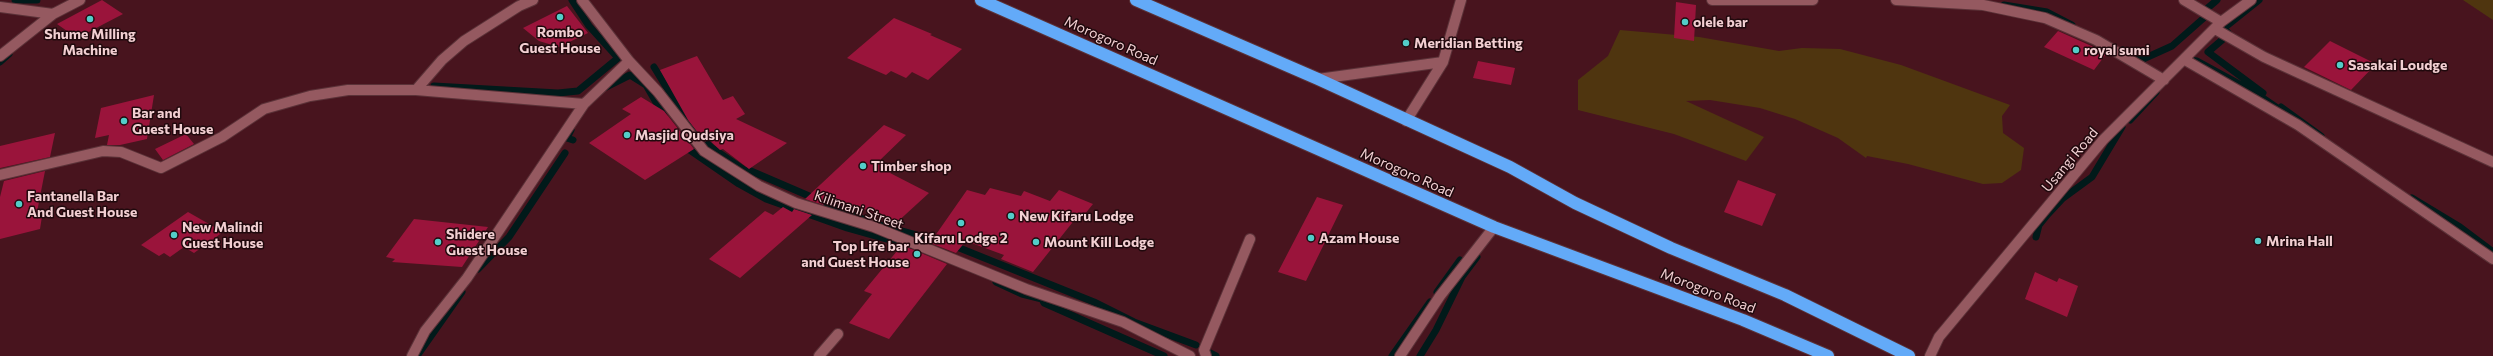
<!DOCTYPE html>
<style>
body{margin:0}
canvas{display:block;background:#48141e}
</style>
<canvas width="2493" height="356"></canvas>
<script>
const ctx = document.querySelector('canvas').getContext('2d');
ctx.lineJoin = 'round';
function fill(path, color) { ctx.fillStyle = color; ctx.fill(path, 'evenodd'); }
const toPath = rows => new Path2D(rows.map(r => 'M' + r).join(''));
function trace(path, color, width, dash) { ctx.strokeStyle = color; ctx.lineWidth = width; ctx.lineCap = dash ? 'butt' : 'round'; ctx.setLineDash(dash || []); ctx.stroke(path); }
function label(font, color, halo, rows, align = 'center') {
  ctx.font = font + ' Commissioner,sans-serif'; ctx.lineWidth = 3; ctx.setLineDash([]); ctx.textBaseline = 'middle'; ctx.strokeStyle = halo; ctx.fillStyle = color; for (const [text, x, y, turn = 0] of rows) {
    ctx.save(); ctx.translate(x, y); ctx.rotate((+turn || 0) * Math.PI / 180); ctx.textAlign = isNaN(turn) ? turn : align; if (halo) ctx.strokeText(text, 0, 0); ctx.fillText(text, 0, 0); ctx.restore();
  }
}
fill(toPath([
 [2463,0,2493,0,2493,20],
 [1620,30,1699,37,1779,51,1802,48,1840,49,1901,65,2010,105,2002,116,2003,133,2024,148,2021,170,2002,183,1983,184,1908,164,1867,156,1866,158,1838,138,1795,119,1760,108,1710,100,1686,101,1764,137,1746,161,1674,134,1578,110,1578,80,1608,56]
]), '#4f350f');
trace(toPath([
 [15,0,37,0],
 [2004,5,2047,12,2072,25],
 [2203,12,2217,0],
 [2224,28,2229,34,2208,52,2263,93],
 [2224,28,2259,0],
 [2123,50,2141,60,2172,46,2206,16,2202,11],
 [2188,60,2197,61,2254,92,2283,112],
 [0,62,9,54],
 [654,67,690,126,712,148,744,170,751,171,865,220],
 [434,86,558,93,578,91,618,58,589,26,572,0],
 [606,87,630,75,646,85,664,116],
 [2281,107,2321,136],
 [2130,120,2156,92],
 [571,130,567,138,573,140],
 [684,146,739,184,766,199,847,228,911,246],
 [2412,198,2460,227,2493,252],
 [881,225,942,242],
 [2036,237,2039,225,2048,214,2062,199,2092,177,2122,127],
 [952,245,1094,302,1134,322,1196,345],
 [478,269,509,237,565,153],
 [996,282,1022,294,1042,299,1044,303,1164,356],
 [1437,292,1460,260],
 [1204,350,1216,356],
 [417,356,462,292],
 [1392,356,1430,302],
 [1420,356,1436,330,1462,277,1477,257]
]), '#011a1a', 7);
fill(toPath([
 [102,0,123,14,77,38,57,24],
 [1676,2,1696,5,1694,41,1674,38],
 [567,6,588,33,559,47,539,41,523,28],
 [894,18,932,34,930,35,962,49,928,80,912,72,906,78,891,71,886,75,847,58],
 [2058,31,2098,49,2106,54,2094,70,2044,47],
 [2330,41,2376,64,2351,90,2304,67],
 [697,56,723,100,733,96,745,114,736,119,787,143,749,169,723,149,720,150,708,139,705,142,688,120,660,70],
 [1478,61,1515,68,1511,85,1473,78],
 [154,95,147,139,120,145,107,145,109,135,95,138,101,108],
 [641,97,664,111,694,149,645,180,589,143,631,114,622,109],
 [884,125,906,135,878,162,894,170,890,173,929,193,894,225,857,205,851,211,828,200,823,205,805,199],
 [55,133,50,157,0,168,0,146],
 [186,134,194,144,163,160,155,149],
 [45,171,37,212,43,210,40,229,0,239,0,197,4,181],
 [1738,180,1776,194,1762,226,1724,212],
 [990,188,1021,196,1024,191,1050,201,1059,190,1093,204,1080,220,1076,218,1033,272,1001,259,1004,255,966,241,956,253,930,243,967,190,985,195],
 [1317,197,1343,205,1306,281,1278,272],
 [783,207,792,212,794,209,812,215,740,278,709,259,765,211,773,215],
 [188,212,223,232,194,253,184,247,170,257,164,253,159,256,141,245],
 [414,219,488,227,462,267,392,262,395,259,386,257],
 [902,245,947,264,889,339,849,323,872,294,864,291],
 [2035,272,2057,282,2059,278,2078,286,2067,317,2025,299]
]), '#9a143b');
const minor = toPath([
 [582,0,629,61,658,92,704,151,759,186,796,203,874,227,1026,289,1123,322,1190,356],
 [1712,0,1813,0],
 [1896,0,1983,5,2045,18,2096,40,2164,80],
 [2184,0,2221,22],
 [0,7,53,14],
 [2215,29,2264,57,2493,162],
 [0,56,53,14,80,0],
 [2185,60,2298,125,2493,259],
 [1318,79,1443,62],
 [416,90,442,60,464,41,519,6,533,0],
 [1406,121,1443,62,1461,0],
 [0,175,103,151,121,152,161,168,222,137,264,109,310,96,348,90,416,90,584,104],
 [412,356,425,331,467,278,584,104,629,61],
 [819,356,838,334],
 [1206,356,1204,350,1250,239],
 [1400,356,1440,296,1494,227],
 [1930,356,1939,337,2103,140,2221,22,2251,0]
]);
const highway = toPath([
 [981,0,1494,227,1743,320,1828,356],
 [1136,0,1318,79,1510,167,1575,203,1671,248,1785,295,1909,356]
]);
trace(minor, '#5b3238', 12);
trace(highway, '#5b3238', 14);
trace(minor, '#955960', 10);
trace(highway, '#63aaf8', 12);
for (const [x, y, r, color] of [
 [560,17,4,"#53cdc9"],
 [90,19,4,"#53cdc9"],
 [1685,22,4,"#53cdc9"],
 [1406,43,4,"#53cdc9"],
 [2076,50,4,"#53cdc9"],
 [2340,65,4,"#53cdc9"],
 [124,121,4,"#53cdc9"],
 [627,135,4,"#53cdc9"],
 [863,166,4,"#53cdc9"],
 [19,204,4,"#53cdc9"],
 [1011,216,4,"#53cdc9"],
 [961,223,4,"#53cdc9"],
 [174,235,4,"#53cdc9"],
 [1311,238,4,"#53cdc9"],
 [2258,241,4,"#53cdc9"],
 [438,242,4,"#53cdc9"],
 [1036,242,4,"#53cdc9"],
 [917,254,4,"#53cdc9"]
]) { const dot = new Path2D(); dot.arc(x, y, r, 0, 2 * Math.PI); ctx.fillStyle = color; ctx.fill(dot); trace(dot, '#20090d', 1.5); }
label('bold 14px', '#f2cfd2', '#20090d', [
 ["olele bar",1693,22],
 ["Rombo",560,32,"center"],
 ["Guest House",560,48,"center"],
 ["Shume Milling",90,34,"center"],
 ["Machine",90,50,"center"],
 ["Meridian Betting",1414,43],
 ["royal sumi",2084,50],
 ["Sasakai Loudge",2348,65],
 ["Bar and",132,113],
 ["Guest House",132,129],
 ["Masjid Qudsiya",635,135],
 ["Timber shop",871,166],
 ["Fantanella Bar",27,196],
 ["And Guest House",27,212],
 ["New Kifaru Lodge",1019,216],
 ["New Malindi",182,227],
 ["Guest House",182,243],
 ["Shidere",446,234],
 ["Guest House",446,250],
 ["Kifaru Lodge 2",961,238,"center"],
 ["Azam House",1319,238],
 ["Mrina Hall",2266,241],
 ["Mount Kill Lodge",1044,242],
 ["Top Life bar",909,246,"right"],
 ["and Guest House",909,262,"right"]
], 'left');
label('14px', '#f2cfd2', '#20090d', [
 ["Morogoro Road",1111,41,24],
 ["Usangi Road",2070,160,-50],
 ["Morogoro Road",1407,173,24],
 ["Kilimani Street",859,210,19],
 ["Morogoro Road",1708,291,21]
]);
</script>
